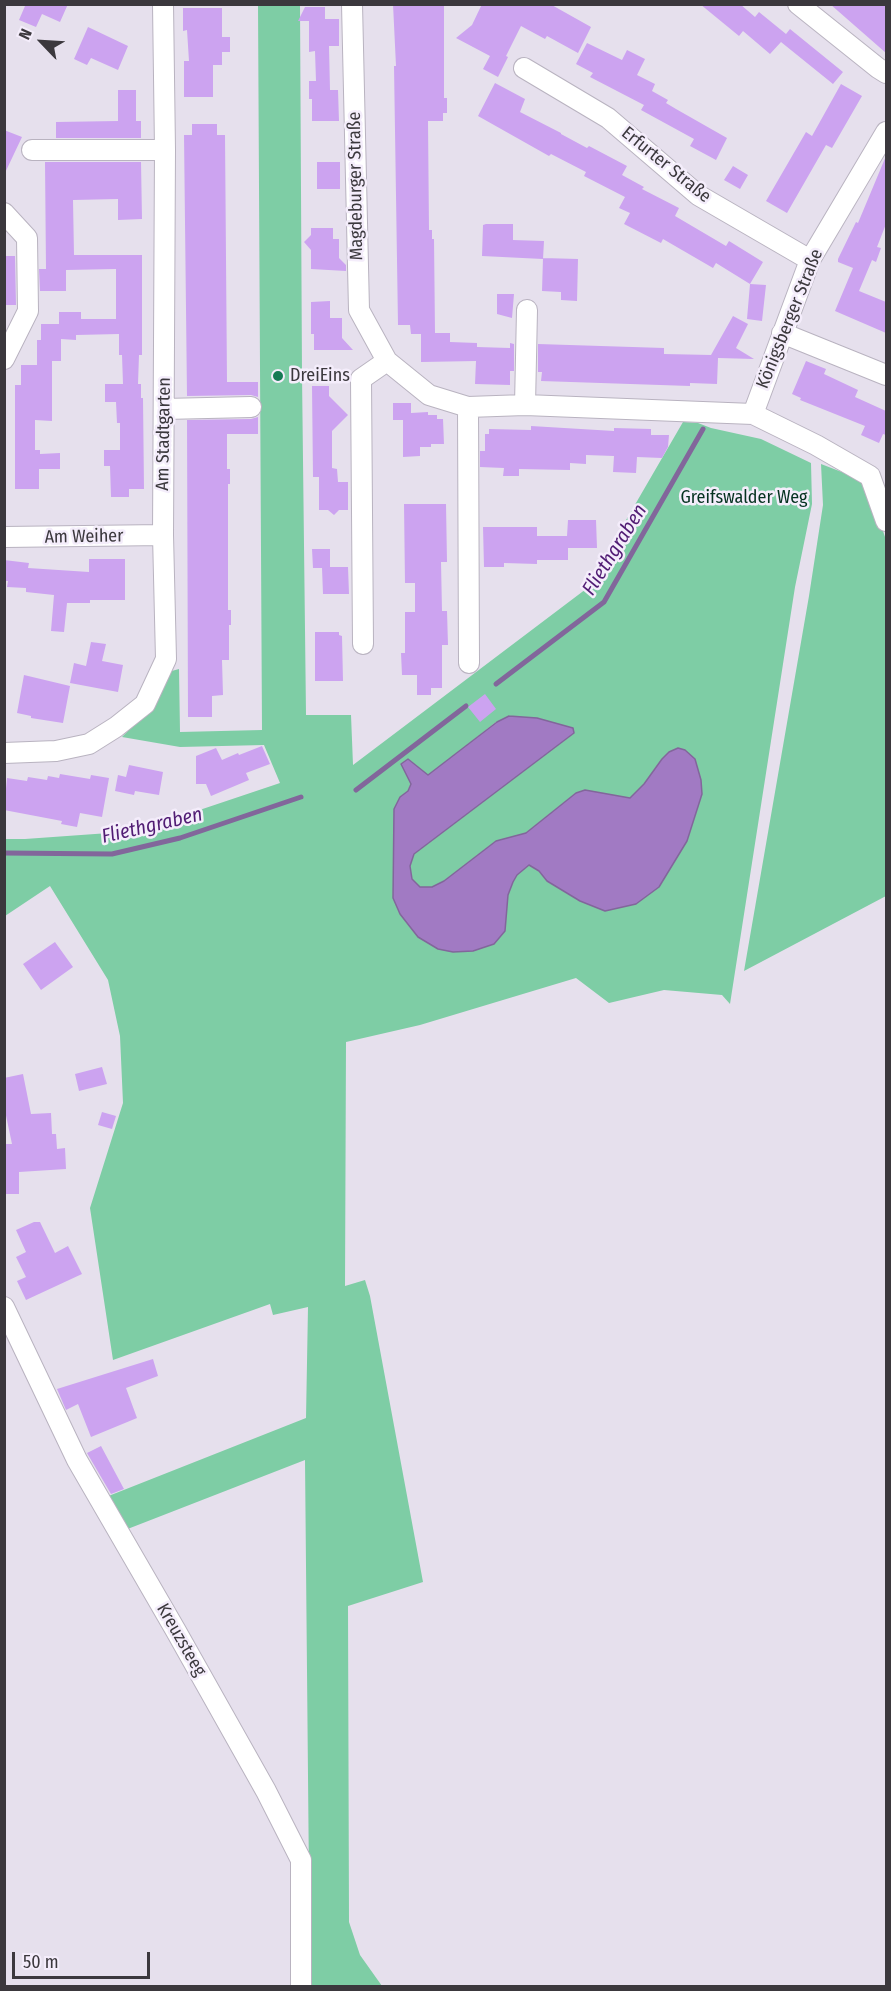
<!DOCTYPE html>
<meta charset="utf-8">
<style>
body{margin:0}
#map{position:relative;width:891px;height:1991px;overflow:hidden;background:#e6e0ed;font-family:"Fira Sans Condensed",sans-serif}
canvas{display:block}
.frame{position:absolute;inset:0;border:6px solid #3b383d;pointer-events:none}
.north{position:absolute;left:12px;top:12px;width:60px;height:60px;-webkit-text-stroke:4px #f4edfb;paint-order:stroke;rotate:295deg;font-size:16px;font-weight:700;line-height:24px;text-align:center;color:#3b383d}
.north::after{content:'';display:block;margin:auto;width:21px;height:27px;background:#3b383d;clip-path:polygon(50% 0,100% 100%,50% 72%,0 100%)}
.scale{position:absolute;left:12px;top:1952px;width:138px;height:27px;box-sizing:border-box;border:3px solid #3b383d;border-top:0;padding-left:8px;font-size:18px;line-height:21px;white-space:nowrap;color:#3b383d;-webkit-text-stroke:4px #f4edfb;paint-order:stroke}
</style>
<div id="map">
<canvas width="891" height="1991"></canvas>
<div class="frame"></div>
<div class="north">N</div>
<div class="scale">50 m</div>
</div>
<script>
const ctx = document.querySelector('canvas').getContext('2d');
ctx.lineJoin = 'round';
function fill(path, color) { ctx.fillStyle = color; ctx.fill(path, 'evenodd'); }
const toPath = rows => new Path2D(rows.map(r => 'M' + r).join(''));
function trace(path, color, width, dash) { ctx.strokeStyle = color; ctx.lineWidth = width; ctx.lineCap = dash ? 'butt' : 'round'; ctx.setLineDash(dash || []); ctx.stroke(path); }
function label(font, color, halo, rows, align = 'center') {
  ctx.font = font + ' "Fira Sans Condensed",sans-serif'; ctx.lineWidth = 5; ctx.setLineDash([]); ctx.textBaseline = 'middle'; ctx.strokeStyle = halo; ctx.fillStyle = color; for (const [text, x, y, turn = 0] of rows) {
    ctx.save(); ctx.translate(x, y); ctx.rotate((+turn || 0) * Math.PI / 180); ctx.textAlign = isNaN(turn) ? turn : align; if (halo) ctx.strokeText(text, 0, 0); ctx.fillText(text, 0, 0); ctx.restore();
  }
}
fill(toPath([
 [258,5,300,5,302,375,306,715,351,715,353,765,586,589,683,422,698,423,711,428,761,439,811,463,812,504,795,587,730,1004,722,995,664,990,609,1003,576,978,420,1025,346,1042,345,1286,365,1280,370,1296,423,1582,348,1606,349,1922,360,1955,382,1986,310,1986,305,1460,125,1530,106,1497,306,1418,308,1307,273,1315,270,1304,113,1360,90,1208,123,1103,120,1036,108,980,50,886,5,916,5,839,25,839,137,831,280,783,264,745,180,747,122,737,153,705,168,672,179,669,180,732,262,730],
 [496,722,572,728,574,733,414,854,410,866,412,879,420,887,432,887,444,881,496,841,526,833,576,793,630,798,644,784,662,759,669,752,678,748,685,750,701,780,702,794,687,841,580,901,547,881,539,871,529,865,517,875,513,882,508,895,505,931,493,944,393,898,400,797,408,791,411,783,408,759,428,776],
 [821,464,860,479,869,489,886,540,886,896,744,971,809,596,823,505]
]), '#7ecda5');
const water = toPath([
 [509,716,537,718,573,728,574,733,414,854,410,866,412,879,420,887,432,887,444,881,496,841,526,833,576,793,585,790,630,798,644,784,662,759,669,752,678,748,685,750,695,759,701,780,702,794,687,841,659,887,636,904,605,911,580,901,547,881,539,871,529,865,517,875,513,882,508,895,505,931,494,944,473,951,453,952,438,949,418,937,400,914,393,898,394,809,400,797,408,791,411,784,401,764,408,759,428,775,497,722,509,716]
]);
fill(water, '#a17ac3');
trace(water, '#82669b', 1.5);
trace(toPath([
 [496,684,604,602,703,429],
 [356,790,466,706],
 [4,853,112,854,180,838,301,797]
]), '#82669b', 5);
fill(toPath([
 [21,4,68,4,60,22,42,14,36,27,19,20,25,6],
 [393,4,444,4,444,98,447,98,447,113,443,113,443,121,428,121,429,230,432,230,432,239,434,239,435,333,450,333,450,342,477,343,477,347,510,348,510,343,514,344,514,371,510,371,510,385,475,384,476,361,421,362,421,334,411,334,410,325,398,325,394,66,396,66],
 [482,4,550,4,591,27,578,53,547,36,545,39,521,26,506,56,508,57,498,77,483,69,490,56,456,38,472,25],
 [700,4,740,4,755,17,759,12,786,34,790,29,843,72,833,84,781,42,770,54,743,31,739,36],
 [830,4,886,4,886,53],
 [305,7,325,7,325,19,339,19,339,46,329,46,330,90,338,90,339,121,312,121,312,99,309,99,309,81,316,81,315,51,309,52,309,21,298,21],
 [183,8,222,8,222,37,230,37,230,52,222,52,222,65,213,65,213,97,184,97,184,61,189,61,187,30,183,31],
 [88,27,128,46,118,70,91,58,87,65,74,59],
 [587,43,622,60,627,50,645,59,637,75,655,84,652,91,668,100,666,103,676,109,727,138,716,160,690,146,694,139,641,110,644,105,590,77,593,73,576,64],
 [495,83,525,99,520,112,561,133,561,134,587,148,589,146,627,166,622,175,644,187,642,189,679,208,675,216,726,246,729,241,763,262,750,284,766,285,762,321,747,319,750,284,716,263,713,268,663,239,661,243,624,224,630,213,619,208,625,197,584,176,586,172,551,154,549,156,478,116],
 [841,84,862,96,832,148,826,145,787,213,766,201,806,132,812,136],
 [118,90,136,90,136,121,141,121,141,138,56,138,56,122,118,121],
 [192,124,217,124,217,135,225,135,227,382,258,382,258,397,251,395,187,396,184,135,192,135],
 [4,130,22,137,4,175],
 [886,156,886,224,877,247,881,248,876,262,872,260,859,291,886,302,886,333,835,311,853,268,838,262,838,259,856,222,858,223],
 [45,162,141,162,142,219,118,220,118,199,73,200,74,255,142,255,142,355,139,355,138,384,141,384,141,398,143,398,144,489,129,489,129,497,111,497,110,466,104,466,104,450,120,450,120,423,117,423,116,402,105,402,105,384,123,384,122,355,119,355,119,334,76,335,76,340,61,339,61,361,52,361,52,421,35,420,35,450,40,450,40,454,60,453,60,469,39,469,39,489,15,489,15,385,21,385,21,365,37,365,37,340,41,340,41,324,59,324,59,312,81,312,81,319,116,319,116,269,66,270,66,291,40,291,39,269,46,269],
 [317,162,340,162,340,189,317,189],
 [733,166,748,175,740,189,724,180],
 [486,224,513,224,513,240,544,241,543,259,482,256,483,225],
 [311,228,333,228,333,239,339,239,339,258,346,265,346,271,311,269,311,250,304,242,311,235],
 [4,256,15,256,16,305,4,305],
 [543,258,578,259,577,301,561,300,561,292,542,291],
 [497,294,514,294,512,318,497,314],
 [330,301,330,318,342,318,342,338,353,350,314,350,314,334,311,334,311,302],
 [733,316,748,324,736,348,754,359,718,358,717,384,690,383,690,386,541,381,542,372,538,372,538,344,664,348,664,354,711,355],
 [806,361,826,369,824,374,858,390,855,397,886,411,886,435,883,434,879,443,861,435,865,426,800,400,801,398,792,394],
 [312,386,329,386,329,396,348,415,332,431,332,468,337,469,338,482,348,482,348,510,339,510,334,515,328,510,319,510,319,477,313,477],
 [393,403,411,403,411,413,428,412,428,415,437,415,437,419,443,419,444,444,431,444,431,447,420,447,420,456,403,457,403,420,393,420],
 [258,417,258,434,227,434,227,469,230,469,230,484,228,484,228,610,231,610,231,625,229,625,229,660,222,660,223,695,212,696,212,717,188,717,187,420,251,419],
 [531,426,614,431,614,428,651,429,651,435,669,435,668,447,662,458,637,457,636,473,613,472,614,456,586,455,586,464,570,463,570,470,519,469,519,476,503,476,504,468,480,467,480,451,485,451,485,434,489,434,489,429,531,430],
 [404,504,446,504,447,562,441,562,442,611,447,611,448,645,442,645,442,688,431,688,431,695,417,695,417,675,402,675,401,653,405,653,405,612,415,612,415,583,405,583],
 [568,520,596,520,597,548,568,548,568,560,537,560,537,564,504,563,504,567,484,567,483,527,537,527,537,536,567,536],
 [312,549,330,549,330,567,348,567,349,594,323,594,322,568,313,568],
 [89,559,125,559,125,600,90,600,90,603,67,603,64,632,51,631,54,595,26,592,26,588,7,587,8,581,4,581,4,560,29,563,28,568,89,572],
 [315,632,339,632,339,635,342,636,343,681,315,681],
 [91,642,106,644,102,661,123,665,118,692,70,683,74,663,86,666],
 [24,675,70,686,63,723,31,718,31,716,17,713],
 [485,694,496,709,480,722,468,707],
 [262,746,270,764,246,773,249,780,211,796,206,784,196,784,196,756,216,748,222,760,238,753,239,755],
 [129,765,163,772,159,795,135,791,134,795,115,791,118,775,126,777],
 [60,774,90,779,91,775,109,778,102,817,80,813,77,827,61,824,62,821,4,810,7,778,27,781,28,777,47,780,48,776,59,778],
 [55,942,73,967,41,990,23,964],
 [102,1067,107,1084,79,1091,75,1074],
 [23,1074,31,1114,51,1113,52,1134,56,1134,57,1149,65,1148,66,1169,19,1172,19,1194,4,1194,4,1144,12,1144,4,1106,4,1078],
 [102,1112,116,1116,112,1129,98,1125],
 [34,1222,40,1222,55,1253,68,1246,82,1274,26,1300,17,1281,26,1277,16,1257,26,1252,16,1230],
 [153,1359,158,1376,126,1388,137,1418,91,1437,78,1404,66,1410,57,1389],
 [101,1446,124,1489,111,1494,87,1453]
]), '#cca3f0');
const minor = toPath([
 [352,4,359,310,387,361,429,395,468,407],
 [798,4,878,68,886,73],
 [524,68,608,118,698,195,810,260],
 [32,150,165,150],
 [4,213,27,238,28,311,4,359],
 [782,333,886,375],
 [525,405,753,414,816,445,870,476,886,521],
 [164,409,251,407],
 [753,414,810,260,886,132],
 [4,537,163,535],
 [363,644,361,379,387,361],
 [469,663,468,407,525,405,527,310],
 [4,753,56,751,89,744,116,727,145,704,166,659,163,535,165,150,163,4],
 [4,1307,77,1460,176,1631,266,1791,301,1860,301,1986]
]);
trace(minor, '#b9b3c0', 22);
trace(minor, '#fff', 20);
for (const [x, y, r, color] of [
 [278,376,6,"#167b54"]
]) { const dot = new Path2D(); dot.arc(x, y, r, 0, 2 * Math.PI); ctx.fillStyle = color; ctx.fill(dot); trace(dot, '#f4edfb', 2); }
label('18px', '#3b383d', '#f4edfb', [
 ["Erfurter Straße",666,165,39],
 ["Magdeburger Straße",356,186,-91],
 ["Königsberger Straße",790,319,-68],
 ["Am Stadtgarten",164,434,-89],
 ["Am Weiher",84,537,-1],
 ["Kreuzsteeg",181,1640,60]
]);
label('18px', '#3b383d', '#f4edfb', [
 ["DreiEins",290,376]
], 'left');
label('18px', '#053220', '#f4edfb', [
 ["Greifswalder Weg",744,498]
]);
label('italic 20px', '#511c74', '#f4edfb', [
 ["Fliethgraben",615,550,-58],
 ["Fliethgraben",152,826,-13]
]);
</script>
